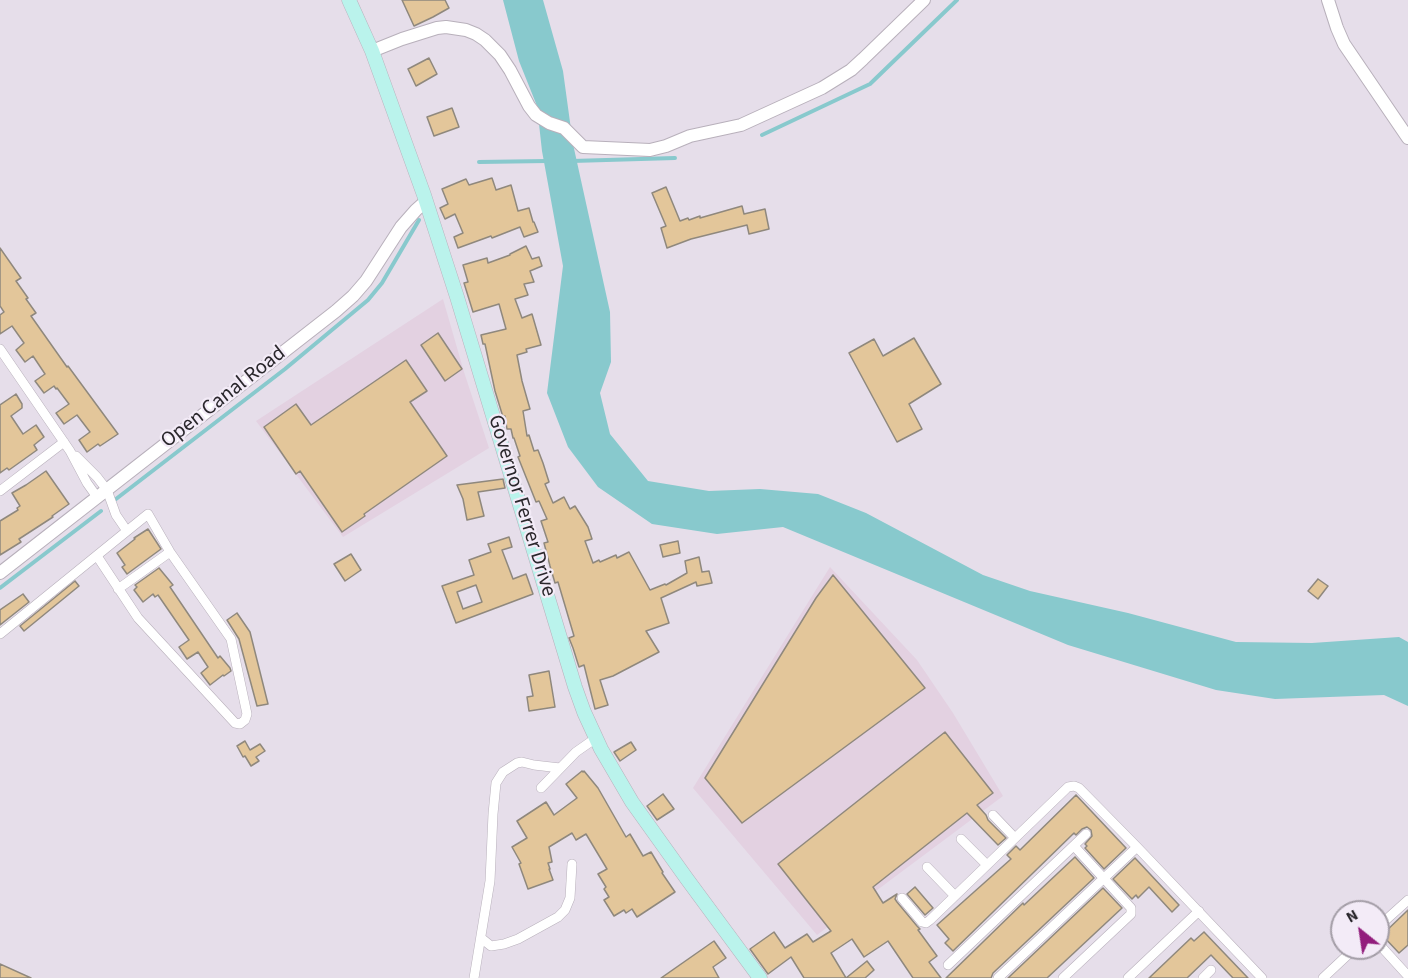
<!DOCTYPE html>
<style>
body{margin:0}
#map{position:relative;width:1408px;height:978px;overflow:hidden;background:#e6deea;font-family:"Source Sans 3",sans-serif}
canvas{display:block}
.north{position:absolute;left:1330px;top:900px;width:60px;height:60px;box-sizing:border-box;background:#f3ebf7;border:2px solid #a39da6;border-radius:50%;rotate:330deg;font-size:16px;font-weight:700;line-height:24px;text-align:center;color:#2a272c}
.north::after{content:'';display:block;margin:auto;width:21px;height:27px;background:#921d7c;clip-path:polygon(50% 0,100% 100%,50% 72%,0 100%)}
</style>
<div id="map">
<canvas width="1408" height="978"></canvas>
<div class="north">N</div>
</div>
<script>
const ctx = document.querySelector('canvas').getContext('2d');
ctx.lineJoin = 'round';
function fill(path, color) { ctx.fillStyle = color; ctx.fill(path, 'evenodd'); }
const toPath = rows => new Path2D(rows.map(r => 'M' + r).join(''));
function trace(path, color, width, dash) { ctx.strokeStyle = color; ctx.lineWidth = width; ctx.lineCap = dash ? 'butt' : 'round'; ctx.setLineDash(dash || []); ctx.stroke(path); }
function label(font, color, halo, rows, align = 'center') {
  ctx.font = font + ' "Source Sans 3",sans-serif'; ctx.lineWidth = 4.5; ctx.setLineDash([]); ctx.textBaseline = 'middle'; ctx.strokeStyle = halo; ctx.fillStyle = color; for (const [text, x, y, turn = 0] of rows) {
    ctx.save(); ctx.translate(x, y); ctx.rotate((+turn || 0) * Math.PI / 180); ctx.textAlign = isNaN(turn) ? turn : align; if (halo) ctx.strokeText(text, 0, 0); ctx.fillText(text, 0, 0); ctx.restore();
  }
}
fill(toPath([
 [443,299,464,372,489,448,343,537,256,421],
 [830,567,917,660,953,713,1003,796,817,935,693,788]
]), '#e3d1e1');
fill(toPath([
 [503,0,543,0,563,71,573,144,610,312,611,362,600,393,610,434,648,481,709,491,760,489,818,494,866,513,983,575,1030,591,1128,613,1236,642,1312,643,1399,637,1408,642,1408,706,1384,695,1275,699,1216,690,1068,645,783,527,717,534,652,524,598,487,568,447,547,393,563,266,542,151,537,106,519,61]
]), '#88c9cd');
trace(toPath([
 [762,135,870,84,957,0],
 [572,161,675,158],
 [479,162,547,161],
 [116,499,285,369,368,300,382,283,419,220],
 [0,588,101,511]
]), '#88c9cd', 4);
const building = toPath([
 [402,0,445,0,449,8,433,17,414,26,402,0],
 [429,58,437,74,416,86,408,69,429,58],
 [452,108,459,127,434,136,427,117,452,108],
 [492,178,496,190,511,185,518,211,529,208,533,222,534,222,538,232,524,237,520,227,492,238,491,236,458,248,454,237,463,233,455,214,445,219,440,208,448,204,442,189,466,179,469,185,492,178],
 [666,187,680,221,688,218,689,220,700,216,700,218,742,206,744,214,765,209,769,229,749,234,747,225,691,239,667,248,661,228,666,226,652,193,666,187],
 [526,246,532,259,539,257,542,266,530,271,534,282,524,284,528,295,515,299,522,318,532,314,541,345,526,349,527,352,517,355,522,381,530,409,523,411,527,436,529,435,534,451,538,450,543,463,549,482,545,484,553,503,564,497,570,509,575,506,588,527,592,539,585,541,593,563,599,560,600,562,616,555,617,558,629,552,650,590,665,584,666,585,687,573,685,561,699,557,702,572,709,571,712,583,697,586,696,582,661,598,669,623,646,631,659,652,613,676,600,680,608,705,595,709,584,665,579,667,573,648,569,638,574,636,558,582,555,583,550,566,544,543,548,542,541,521,547,519,539,501,536,502,518,457,520,456,514,438,513,438,511,429,507,429,505,416,503,417,495,391,485,344,483,344,481,335,506,329,499,304,473,312,464,283,468,282,463,265,487,258,488,263,510,255,510,254,526,246],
 [0,248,21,278,16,281,28,298,26,299,36,313,31,316,67,367,68,366,118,434,100,446,98,444,87,452,79,440,90,432,77,415,64,424,56,413,69,404,57,388,56,389,54,386,44,393,35,381,45,374,33,356,25,362,16,350,24,343,12,326,0,334,0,315,4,312,0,306,0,248],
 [438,333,462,369,445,381,421,345,438,333],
 [914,338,941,384,909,404,922,429,897,442,849,353,874,339,883,356,914,338],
 [406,360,427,391,410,402,447,456,364,514,365,516,342,532,300,471,296,474,264,427,296,404,311,425,406,360],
 [16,394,22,404,22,408,11,416,23,434,36,425,44,437,34,445,37,450,9,470,7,468,0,473,0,405,16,394],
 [46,471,69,504,52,516,53,517,19,539,21,542,0,555,0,521,18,510,17,508,20,506,12,493,26,485,46,471],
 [503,479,505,488,478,492,484,516,467,520,463,499,457,485,503,479],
 [148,529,161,549,127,574,122,567,125,565,117,553,135,539,134,538,148,529],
 [509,537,512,547,502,550,510,571,513,579,526,574,533,594,456,623,442,586,474,575,469,560,491,552,488,544,509,537],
 [476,585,482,602,463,609,457,592,476,585],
 [678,541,680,553,663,557,660,545,678,541],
 [351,554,361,570,345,581,334,564,351,554],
 [159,568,173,585,170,587,218,658,220,656,230,668,231,671,224,676,223,675,210,685,201,673,208,667,198,652,187,659,179,647,189,640,158,595,155,597,153,594,143,602,134,590,137,587,135,585,159,568],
 [833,575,925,688,742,823,705,778,816,598,833,575],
 [1318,579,1328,586,1318,599,1308,591,1318,579],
 [75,581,79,586,24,631,20,626,75,581],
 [23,594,29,602,0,625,0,610,23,594],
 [237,613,250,632,268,704,257,706,239,639,227,620,237,613],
 [549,671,555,707,529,711,527,697,533,696,529,675,549,671],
 [945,732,993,793,977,805,986,815,988,820,1006,838,998,845,967,813,873,887,883,903,897,894,895,899,897,902,917,926,920,929,918,930,937,956,929,962,941,978,913,978,888,941,864,957,852,939,831,953,846,978,804,978,791,957,768,974,750,949,774,932,785,948,807,934,813,942,831,931,778,864,945,732],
 [245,741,250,750,260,744,265,751,256,757,259,761,251,766,245,756,243,757,237,746,245,741],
 [631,742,636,750,620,761,614,752,631,742],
 [582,771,583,772,584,771,598,788,626,837,630,834,643,856,651,852,663,872,662,873,675,892,637,917,632,909,626,913,624,910,614,916,604,900,609,897,604,889,606,887,598,874,607,869,586,834,576,840,572,833,549,847,552,862,548,863,550,869,549,869,553,880,528,889,519,864,521,863,512,847,527,838,517,821,546,802,554,815,577,798,566,784,582,771],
 [663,794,674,809,657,820,647,806,663,794],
 [1076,795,1126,848,1104,869,1085,848,1087,846,1085,844,1092,836,1091,830,1087,827,1082,829,1076,835,1074,833,953,951,945,943,949,939,937,925,1011,859,1007,855,1016,846,1020,850,1076,795],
 [1075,857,1094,878,993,973,991,978,946,978,1023,903,1024,905,1075,857],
 [1135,858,1179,905,1172,912,1149,887,1138,898,1136,895,1132,899,1113,879,1135,858],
 [915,887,933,908,925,915,907,894,915,887],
 [1103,888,1122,908,1047,978,1008,978,1103,888],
 [1408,910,1408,945,1399,953,1382,935,1408,910],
 [1204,932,1248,978,1233,978,1211,955,1187,978,1149,978,1191,938,1194,941,1204,932],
 [714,941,726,958,713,967,719,978,661,978,714,941],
 [867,961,874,970,865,978,846,978,867,961],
 [0,964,31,978,0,978,0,964]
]);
fill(building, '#e3c69a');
trace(building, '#8f887d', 1.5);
const minor = toPath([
 [0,349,70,451,87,483,97,497],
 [76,456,97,477,107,490,116,515,127,531],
 [0,491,64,442],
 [118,589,170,552],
 [0,634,127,531,148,514,170,552,231,639,247,714,245,720,240,724,235,723,138,618,97,556],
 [541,788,576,752,596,738],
 [993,815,1015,838],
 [961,839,987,865],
 [927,867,955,896],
 [902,898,922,922,926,923,930,920,1068,787,1074,786,1079,788,1137,847,1262,978],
 [1378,927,1408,900],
 [481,938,491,946,504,944,518,939,558,917,565,910,570,898,572,864],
 [1378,943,1408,976],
 [948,965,1086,834],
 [474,978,490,881,493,814,496,783,503,772,517,763,522,762,534,765,560,768],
 [998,978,1137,847],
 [1063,978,1131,914,1131,908,1074,846],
 [1128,978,1199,911],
 [1203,978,1211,970],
 [1323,978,1355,948]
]);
const tertiary = toPath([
 [1328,0,1337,28,1344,44,1408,138],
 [372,51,402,39,437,28,446,27,466,30,476,34,485,40,500,55,510,70,529,106,536,115,549,123,564,128,583,147,650,150,666,146,690,136,741,125,822,88,851,70,863,59,924,0],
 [0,573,336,311,353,296,366,281,401,227,416,210,425,202]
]);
const secondary = toPath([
 [349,0,372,51,424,195,457,297,575,687,584,712,601,749,632,802,687,879,760,978]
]);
trace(minor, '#b8b0bb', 10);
trace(tertiary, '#b8b0bb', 14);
trace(secondary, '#b8b0bb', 15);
trace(minor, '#fff', 9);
trace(tertiary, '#fff', 12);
trace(secondary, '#baf3ec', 14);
label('21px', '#2a272c', '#f3ebf7', [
 ["Open Canal Road",224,398,-38],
 ["Governor Ferrer Drive",521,506,73]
]);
</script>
